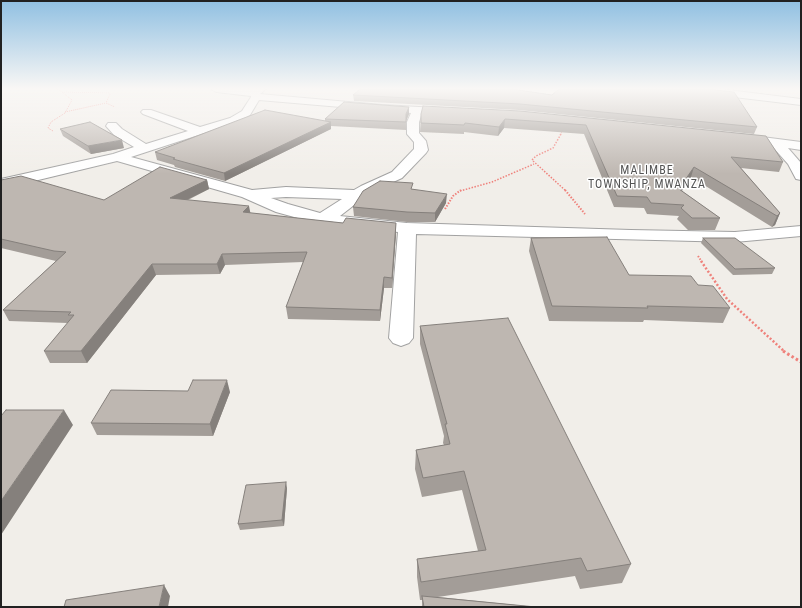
<!DOCTYPE html>
<style>
body{margin:0}
#map{position:relative;width:802px;height:608px;overflow:hidden;background:#f1eee9;font-family:"Roboto Condensed",sans-serif}
canvas{display:block}
.frame{position:absolute;inset:0;border:2px solid #212121;pointer-events:none}
</style>
<div id="map">
<canvas width="802" height="608"></canvas>
<div class="frame"></div>
</div>
<script>
const ctx = document.querySelector('canvas').getContext('2d');
ctx.lineJoin = 'round';
const toPath = rows => new Path2D(rows.map(r => 'M' + r).join(''));
function trace(path, color, width, dash) { ctx.strokeStyle = color; ctx.lineWidth = width; ctx.lineCap = dash ? 'butt' : 'round'; ctx.setLineDash(dash || []); ctx.stroke(path); }
function fill(path, color) { ctx.fillStyle = color; ctx.fill(path, 'evenodd'); }
function label(font, color, halo, rows, align = 'center') {
  ctx.font = font + ' "Roboto Condensed",sans-serif'; ctx.lineWidth = 3; ctx.setLineDash([]); ctx.textBaseline = 'middle'; ctx.strokeStyle = halo; ctx.fillStyle = color; for (const [text, x, y, turn = 0] of rows) {
    ctx.save(); ctx.translate(x, y); ctx.rotate((+turn || 0) * Math.PI / 180); ctx.textAlign = isNaN(turn) ? turn : align; if (halo) ctx.strokeText(text, 0, 0); ctx.fillText(text, 0, 0); ctx.restore();
  }
}
const minor = toPath([
 [211,89,266,89,260,94,382,105,456,109,457,111,456,113,452,114,422,113,419,122,419,133,426,141,428,150,426,153,402,178,371,192,340,216,407,223,631,230,735,232,801,226,801,236,735,242,416,234,413,338,409,343,401,346,393,343,389,338,398,232,316,223,276,212,242,197,117,161,1,189,1,179,113,154,134,147,114,135,106,126,108,123,116,123,122,129,146,144,188,131,143,114,141,112,143,110,151,110,200,127,230,118,242,111,251,97,251,96,216,92,211,89],
 [259,100,411,113,407,122,407,134,414,142,414,149,392,172,361,186,354,190,286,187,252,190,131,157,238,122,250,115,259,100],
 [286,197,342,199,320,213,288,204,271,198,286,197],
 [687,89,720,89,801,99,801,105,692,92,687,89],
 [739,134,801,142,801,150,788,148,801,163,801,180,796,179,788,164,772,146,735,141,733,138,735,135,739,134]
]);
trace(minor, '#a2a2a2', 2);
trace(toPath([
 [57,89,62,92,109,93,110,94,106,103,115,107],
 [65,112,106,103],
 [53,131,48,128,51,122,65,113,72,100,62,92],
 [560,135,563,130]
]), '#ef817b', 1, [1, 1]);
trace(toPath([
 [561,134,553,148,536,156,532,160,566,191],
 [460,191,492,182,534,164]
]), '#ef817b', 1.5, [1.5, 1.5]);
trace(toPath([
 [565,190,585,214],
 [445,209,453,196,461,190],
 [698,256,702,262]
]), '#ef817b', 2, [1.5, 1.5]);
trace(toPath([
 [701,261,727,299,785,352]
]), '#ef817b', 2.5, [2, 2]);
trace(toPath([
 [783,351,801,362]
]), '#ef817b', 3, [2.5, 2.5]);
fill(minor, '#fff');
fill(toPath([
 [353,95,552,95,757,127,754,134,519,110,354,101],
 [409,107,409,114,406,121,406,130,331,126,331,129,225,181,175,167,174,165,157,160,155,152,325,121,325,119],
 [520,111,783,162,779,172,741,168,780,213,775,225,772,227,691,177,682,191,720,218,715,230,688,230,677,219,679,216,647,214,644,208,614,207,584,134,504,128,498,136,464,132,464,134,420,132,421,114],
 [60,129,124,148,91,154,63,136],
 [1,180,104,200,207,180,209,189,188,200,251,213,343,223,396,223,396,233,392,288,384,288,380,321,288,319,286,307,303,262,225,265,220,274,156,275,87,363,50,363,44,351,68,323,9,321,3,310,56,261,1,248],
 [413,189,446,203,435,222,407,222,354,216,353,207],
 [531,238,629,275,698,285,730,308,723,323,644,320,643,322,549,321,529,251],
 [703,238,775,268,772,274,733,275,701,243],
 [420,326,631,564,622,583,580,589,575,576,438,597,536,607,422,607,422,600,420,600,417,577,417,559,478,551,462,490,422,497,415,469,416,450,444,445,443,443,444,436,420,344],
 [188,391,230,392,213,436,97,435,91,423],
 [287,488,284,526,240,530,238,524]
]), '#a39d98');
fill(toPath([
 [409,107,409,114,406,121,406,114],
 [505,119,504,128,498,136,499,127],
 [331,122,331,129,225,181,224,173],
 [122,140,124,148,91,154,88,146],
 [694,167,691,177,675,200,679,189],
 [207,180,209,189,172,207,170,198],
 [447,194,446,203,435,222,435,213],
 [249,206,251,216,243,212],
 [780,213,775,225,772,227,777,216],
 [396,223,396,233,392,288,392,278],
 [222,254,225,265,220,274,217,264],
 [152,264,156,275,87,363,81,351],
 [384,277,384,288,380,321,380,310],
 [227,380,230,392,213,436,210,424],
 [64,410,73,425,1,535,1,501],
 [286,482,287,488,284,526,282,520],
 [164,585,170,596,168,607,159,607]
]), '#85807c');
const building = toPath([
 [360,89,512,89,552,95,559,89,707,89,734,92,757,127,520,104,353,95,360,89],
 [344,102,409,107,406,114,406,122,325,119,344,102],
 [423,106,520,111,766,136,783,162,731,157,780,213,777,216,694,167,679,189,720,218,692,218,681,208,684,205,651,203,647,197,617,196,586,125,505,119,499,127,465,123,464,125,421,123,421,114,423,106],
 [265,110,331,122,224,173,173,159,175,158,155,152,265,110],
 [90,122,122,140,88,146,60,129,90,122],
 [160,167,207,180,170,198,249,206,243,212,343,223,346,218,396,223,392,278,384,277,380,310,286,307,307,252,222,254,217,264,152,264,81,351,44,351,74,315,68,315,71,312,3,310,66,252,54,251,1,239,1,180,21,176,104,200,160,167],
 [380,181,413,183,411,189,447,194,435,213,407,212,353,207,363,191,380,181],
 [607,237,629,275,691,276,698,285,713,286,730,308,647,306,648,308,552,306,531,238,607,237],
 [703,238,735,238,775,268,735,269,703,238],
 [508,318,631,564,587,571,581,558,421,582,417,559,486,550,464,471,423,478,416,450,450,444,445,424,447,424,420,326,508,318],
 [193,380,227,380,210,424,91,423,111,390,188,391,193,380],
 [6,410,64,410,1,501,1,416,6,410],
 [286,482,282,520,238,524,246,485,286,482],
 [164,585,159,607,64,607,66,600,164,585],
 [422,596,536,607,424,607,422,596]
]);
fill(building, '#beb7b1');
trace(building, '#85807c', 1);
const sky = ctx.createLinearGradient(0, 0, 0, 174);
sky.addColorStop(0, '#90c0e2');
sky.addColorStop(0.51, '#f9f7f5');
sky.addColorStop(1, '#f9f7f500');
ctx.fillStyle = sky;
ctx.fillRect(0, 0, 802, 174);
ctx.letterSpacing = '1px';
label('12px', '#545454', '#fff', [
 ["MALIMBE",647,171],
 ["TOWNSHIP, MWANZA",647,185]
]);
ctx.letterSpacing = '0px';
</script>
